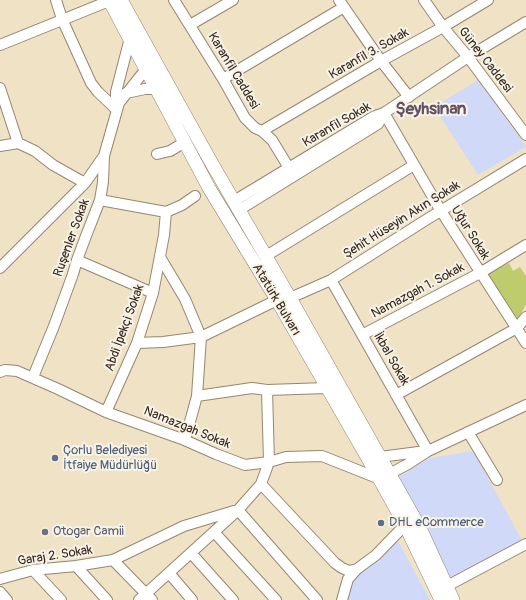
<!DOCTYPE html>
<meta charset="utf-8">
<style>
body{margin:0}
canvas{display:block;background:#f0e2c5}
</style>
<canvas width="526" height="600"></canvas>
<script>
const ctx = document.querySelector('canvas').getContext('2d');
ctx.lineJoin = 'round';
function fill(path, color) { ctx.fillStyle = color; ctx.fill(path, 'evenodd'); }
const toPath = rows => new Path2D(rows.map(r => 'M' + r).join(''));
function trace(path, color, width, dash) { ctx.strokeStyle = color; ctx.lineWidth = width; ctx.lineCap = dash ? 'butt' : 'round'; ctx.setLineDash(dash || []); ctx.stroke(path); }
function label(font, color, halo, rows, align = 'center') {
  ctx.font = font + ' Pangolin,sans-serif'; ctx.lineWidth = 4; ctx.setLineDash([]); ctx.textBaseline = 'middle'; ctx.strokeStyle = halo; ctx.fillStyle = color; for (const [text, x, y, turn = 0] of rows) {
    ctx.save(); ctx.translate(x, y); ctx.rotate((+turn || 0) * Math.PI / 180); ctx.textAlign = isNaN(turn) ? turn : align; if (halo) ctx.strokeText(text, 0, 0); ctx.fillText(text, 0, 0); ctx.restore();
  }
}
fill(toPath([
 [478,80,526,146,526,147,478,175,434,107],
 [473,451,523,542,449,582,396,478,430,458],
 [398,541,430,600,346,600,348,579]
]), '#d1d9f9');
fill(toPath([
 [509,263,513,271,520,267,526,276,526,304,517,322,485,275]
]), '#bfcc6e');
const minor = toPath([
 [56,0,62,19,91,83,98,92,117,110],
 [174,0,223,79,245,118,255,128,262,131,272,140,289,168],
 [339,0,381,61,409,97],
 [424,0,443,27,468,57,526,135],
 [190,25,233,0],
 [0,45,109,1],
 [223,79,344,7],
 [0,88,18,143],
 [126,93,145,89,156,89],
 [119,103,116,97,116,92,130,38],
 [384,113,441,211,526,343],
 [262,131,381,61,443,27,488,0],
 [0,146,18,143,35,151,53,165,85,183],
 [157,154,170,151,185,142],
 [100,200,166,212],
 [234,201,373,117,384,113,468,57,526,22],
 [239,210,378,124,384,113],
 [266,256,414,165],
 [160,257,185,299,201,337,197,396,185,440],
 [77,260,153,293],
 [0,268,85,183,104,156],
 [331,280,428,451],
 [290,298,331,280,429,218,526,159],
 [362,335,480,273,526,245],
 [137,343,163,342,201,337,277,300],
 [0,372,5,370,17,371,58,389,106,412,182,439,216,454,245,465,269,462,286,457,322,456,380,479,408,464,428,451,526,405],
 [33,377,54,326,73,274,77,260,86,236,100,200,103,182,104,156,119,103,146,69],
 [396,395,517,328,526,317],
 [197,396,252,388,267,390,327,388],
 [106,412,137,343,153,293,164,235,166,212,182,205,195,196],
 [468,432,497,480],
 [375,460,380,457,426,451],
 [261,484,335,563,342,568,349,571,357,569],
 [238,510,317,600],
 [214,532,276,600],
 [191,553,233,600],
 [113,560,152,600],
 [76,566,107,600],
 [33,570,61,600],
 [169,573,192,600],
 [0,579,33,570,76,566,113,560,184,526,234,511],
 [447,586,526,544],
 [0,592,7,600],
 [139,600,238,510,261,484,269,462,267,390],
 [342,600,348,579,357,569,376,555,405,525]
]);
const major = toPath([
 [109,0,209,188,277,300,370,462,405,525,441,600],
 [121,0,211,162,290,298,420,528,453,600]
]);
trace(minor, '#968672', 12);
trace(major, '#968672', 14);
trace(minor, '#fff', 10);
trace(major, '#fff', 13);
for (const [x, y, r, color] of [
 [55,458,4,"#5c6f8a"],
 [381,523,4,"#5c6f8a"],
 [45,532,4,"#6b7280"]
]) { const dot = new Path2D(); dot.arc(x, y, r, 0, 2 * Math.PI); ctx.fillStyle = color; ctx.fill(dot); trace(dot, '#f7f3e8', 1.5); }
label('13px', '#3b2a1e', '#f7f3e8', [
 ["Karanfil 3. Sokak",369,54,-30],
 ["Güney Caddesi",485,60,52],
 ["Karanfil Caddesi",233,71,59],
 ["Karanfil Sokak",337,125,-30],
 ["Şehit Hüseyin Akın Sokak",402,220,-32],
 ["Uğur Sokak",470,233,58],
 ["Ruşenler Sokak",72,238,-70],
 ["Namazgah 1. Sokak",418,291,-28],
 ["Atatürk Bulvarı",276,300,59],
 ["Abdi İpekçi Sokak",125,328,-70],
 ["İkbal Sokak",391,359,60],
 ["Namazgah Sokak",187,428,22],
 ["Garaj 2. Sokak",55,556,-9]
]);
label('13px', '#4e5e75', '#f7f3e8', [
 ["Çorlu Belediyesi",63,451],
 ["İtfaiye Müdürlüğü",63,466],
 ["DHL eCommerce",389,523]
], 'left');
label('13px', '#5b616d', '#f7f3e8', [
 ["Otogar Camii",53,532]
], 'left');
label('bold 17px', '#625262', '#f7f3e8', [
 ["Şeyhsinan",431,110]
]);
</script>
